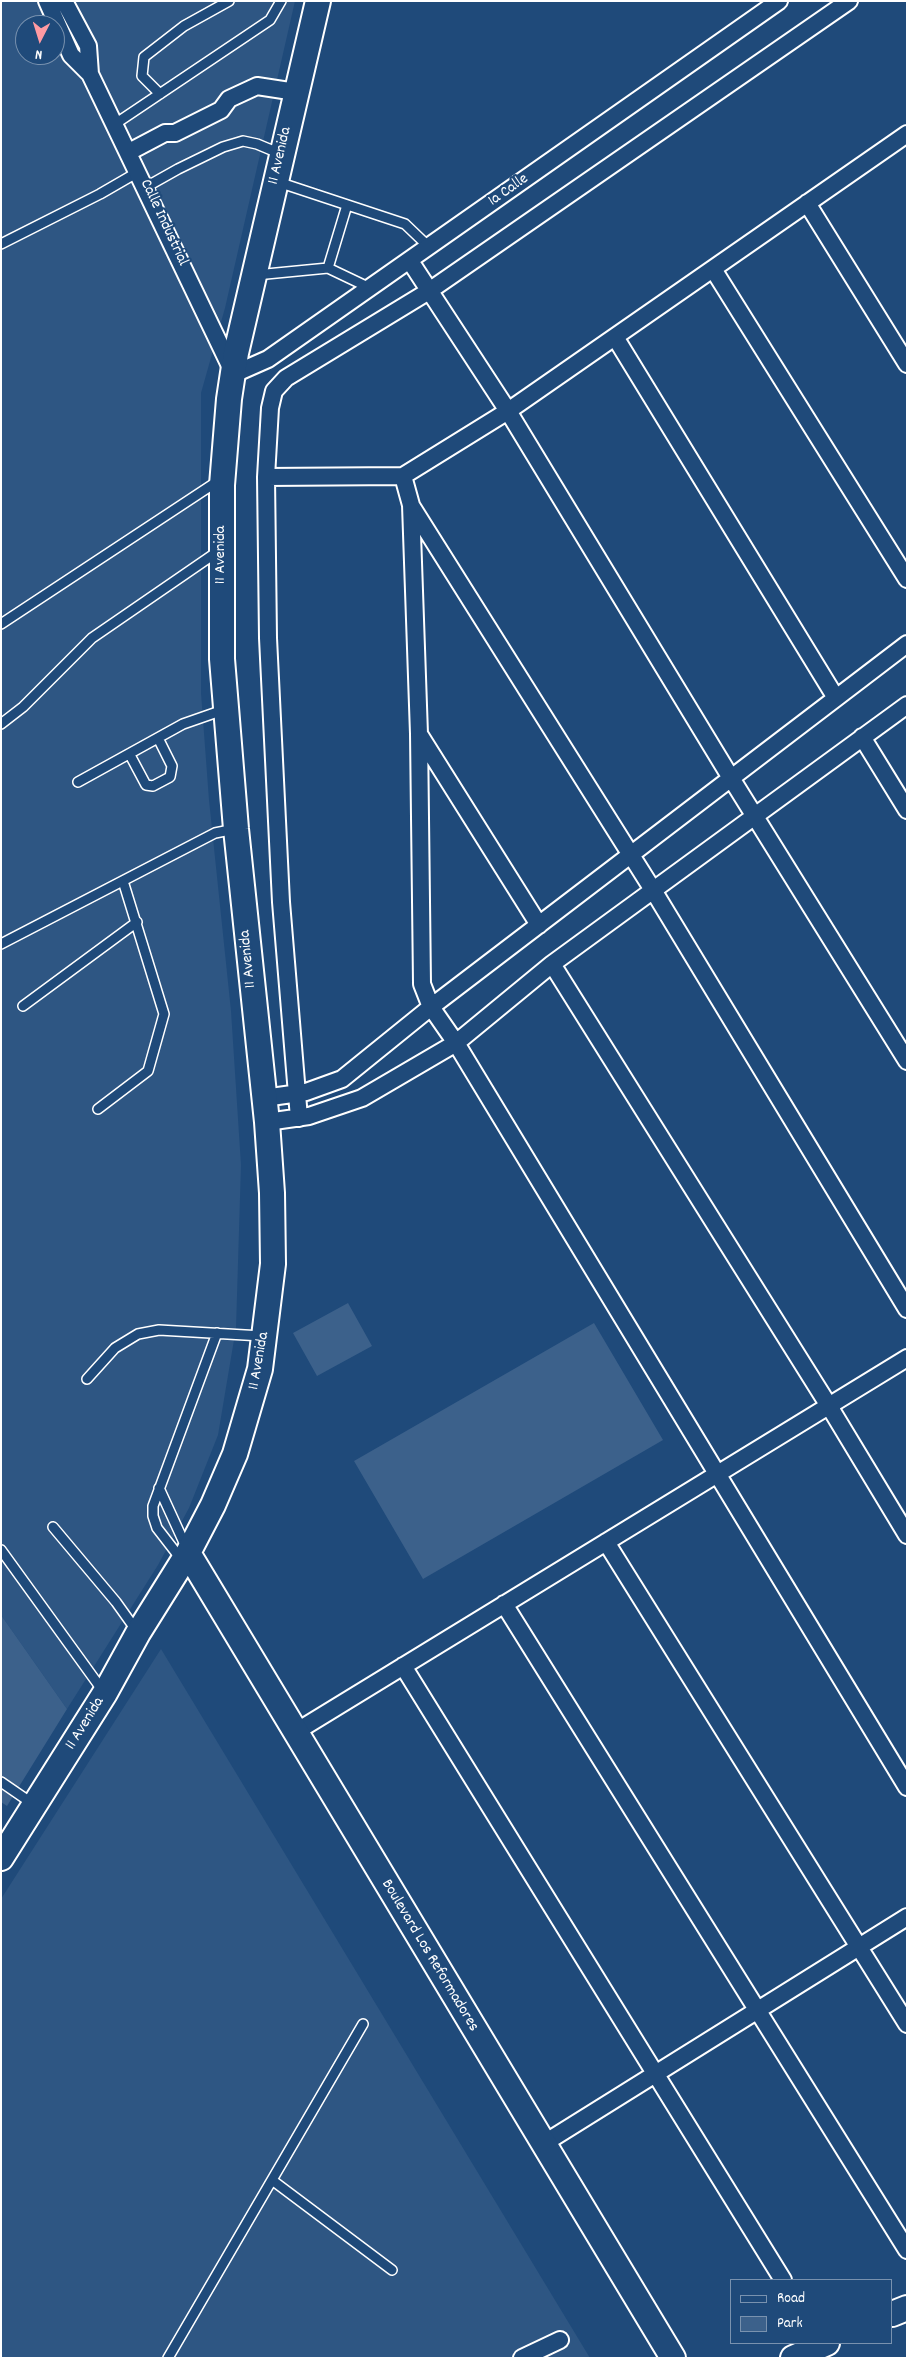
<!DOCTYPE html>
<style>
body{margin:0}
#map{position:relative;width:908px;height:2359px;overflow:hidden;background:#1f4a7a;font-family:Dekko,sans-serif}
canvas{display:block}
.frame{position:absolute;inset:0;border:2px solid #fff;pointer-events:none}
.legend{position:absolute;left:730px;top:2279px;width:162px;height:65px;box-sizing:border-box;background:#1f4a7a;border:1px solid #7992af;margin:0;padding:6px 9px;list-style:none;font-size:15px;color:#fff}
.legend li{display:flex;align-items:center;gap:10px;height:25px}
.legend b{width:25px;border:1px solid #7992af}
.north{position:absolute;left:15px;top:15px;width:50px;height:50px;box-sizing:border-box;background:#1f4a7a;border:1px solid #7992af;border-radius:50%;rotate:185deg;font-size:14px;font-weight:700;line-height:20px;text-align:center;color:#fff}
.north::after{content:'';display:block;margin:auto;width:18px;height:22px;background:#ff9aa2;clip-path:polygon(50% 0,100% 100%,50% 72%,0 100%)}
</style>
<div id="map">
<canvas width="908" height="2359"></canvas>
<div class="frame"></div>
<ul class="legend">
<li><b style="height:6px;background:#1f4a7a"></b>Road</li>
<li><b style="height:14px;background:#3c618b"></b>Park</li>
</ul>
<div class="north">N</div>
</div>
<script>
const ctx = document.querySelector('canvas').getContext('2d');
ctx.lineJoin = 'round';
function fill(path, color) { ctx.fillStyle = color; ctx.fill(path, 'evenodd'); }
const toPath = rows => new Path2D(rows.map(r => 'M' + r).join(''));
function trace(path, color, width, dash) { ctx.strokeStyle = color; ctx.lineWidth = width; ctx.lineCap = dash ? 'butt' : 'round'; ctx.setLineDash(dash || []); ctx.stroke(path); }
function label(font, color, halo, rows, align = 'center') {
  ctx.font = font + ' Dekko,sans-serif'; ctx.lineWidth = 4.5; ctx.setLineDash([]); ctx.textBaseline = 'middle'; ctx.strokeStyle = halo; ctx.fillStyle = color; for (const [text, x, y, turn = 0] of rows) {
    ctx.save(); ctx.translate(x, y); ctx.rotate((+turn || 0) * Math.PI / 180); ctx.textAlign = isNaN(turn) ? turn : align; if (halo) ctx.strokeText(text, 0, 0); ctx.fillText(text, 0, 0); ctx.restore();
  }
}
fill(toPath([
 [1,1,295,1,225,308,201,393,201,693,209,800,231,1011,241,1165,236,1328,218,1435,189,1508,158,1565,67,1709,1,1615],
 [25,25,55,25,55,55,25,55],
 [161,1649,590,2358,1,2358,1,1899]
]), '#2e5683');
fill(toPath([
 [348,1303,372,1346,317,1376,293,1333],
 [594,1323,663,1440,423,1579,354,1461],
 [1,1615,67,1709,7,1806,1,1802]
]), '#3c618b');
const lane = toPath([
 [160,94,142,76,144,57,184,26,229,1],
 [115,124,270,20,281,1],
 [278,182,405,224,429,247],
 [146,187,178,169,223,147,243,141,257,144,281,154],
 [1,244,100,194,138,172],
 [328,268,347,205],
 [256,275,328,268,370,288],
 [1,624,218,481],
 [1,724,23,707,92,638,220,550],
 [130,755,146,785,153,786,170,777,172,766,158,738],
 [78,782,183,724,226,709],
 [1,944,215,833,235,829],
 [23,1006,137,922],
 [98,1109,148,1071,164,1014,123,881],
 [87,1379,115,1348,138,1334,159,1330,262,1336],
 [159,1488,187,1549],
 [53,1527,116,1602,136,1630],
 [1,1550,103,1691],
 [181,1559,157,1528,153,1516,153,1506,217,1333],
 [1,1782,33,1804],
 [272,2180,392,2270],
 [168,2358,363,2024]
]);
const street = toPath([
 [47,1,71,55,90,74,234,374,268,359,779,1],
 [64,1,88,46,90,74],
 [129,152,165,133,175,133,221,110,229,99,257,86,296,92],
 [807,203,907,364],
 [410,261,508,411,731,778,907,1061],
 [713,269,907,579],
 [615,337,836,698],
 [403,476,411,505,419,734,422,984,431,1007,456,1043,907,1787],
 [266,477,403,476,508,411,907,134],
 [412,507,653,890,907,1309],
 [419,734,539,925],
 [862,737,907,810],
 [552,964,829,1406,907,1535],
 [264,1098,306,1092,342,1079,431,1007,907,644],
 [299,1118,281,902,268,638,266,477,270,408,274,391,286,378,429,291,849,1],
 [267,1122,309,1116,362,1098,456,1043,552,964,907,705],
 [606,1542,907,2024],
 [504,1604,907,2250],
 [403,1666,783,2280],
 [294,1733,907,1358],
 [543,2144,907,1917],
 [522,2358,560,2340]
]);
const secondary = toPath([
 [188,1553,673,2358],
 [1,1858,105,1693,138,1633,188,1553,213,1505,235,1454,260,1369,273,1264,272,1193,267,1122,236,829,222,659,222,485,229,399,236,353,318,1],
 [892,2314,907,2308],
 [793,2358,827,2343]
]);
trace(lane, '#fff', 12);
trace(street, '#fff', 20);
trace(secondary, '#fff', 28);
trace(lane, '#1f4a7a', 9);
trace(street, '#1f4a7a', 16);
trace(secondary, '#1f4a7a', 24);
label('16px', '#fff', '#1f4a7a', [
 ["11 Avenida",281,156,-77],
 ["1a Calle",509,191,-35],
 ["Calle Industrial",163,223,65],
 ["11 Avenida",222,555,-90],
 ["11 Avenida",249,959,-96],
 ["11 Avenida",260,1361,-80],
 ["11 Avenida",86,1724,-58],
 ["Boulevard Los Reformadores",429,1956,59]
]);
</script>
